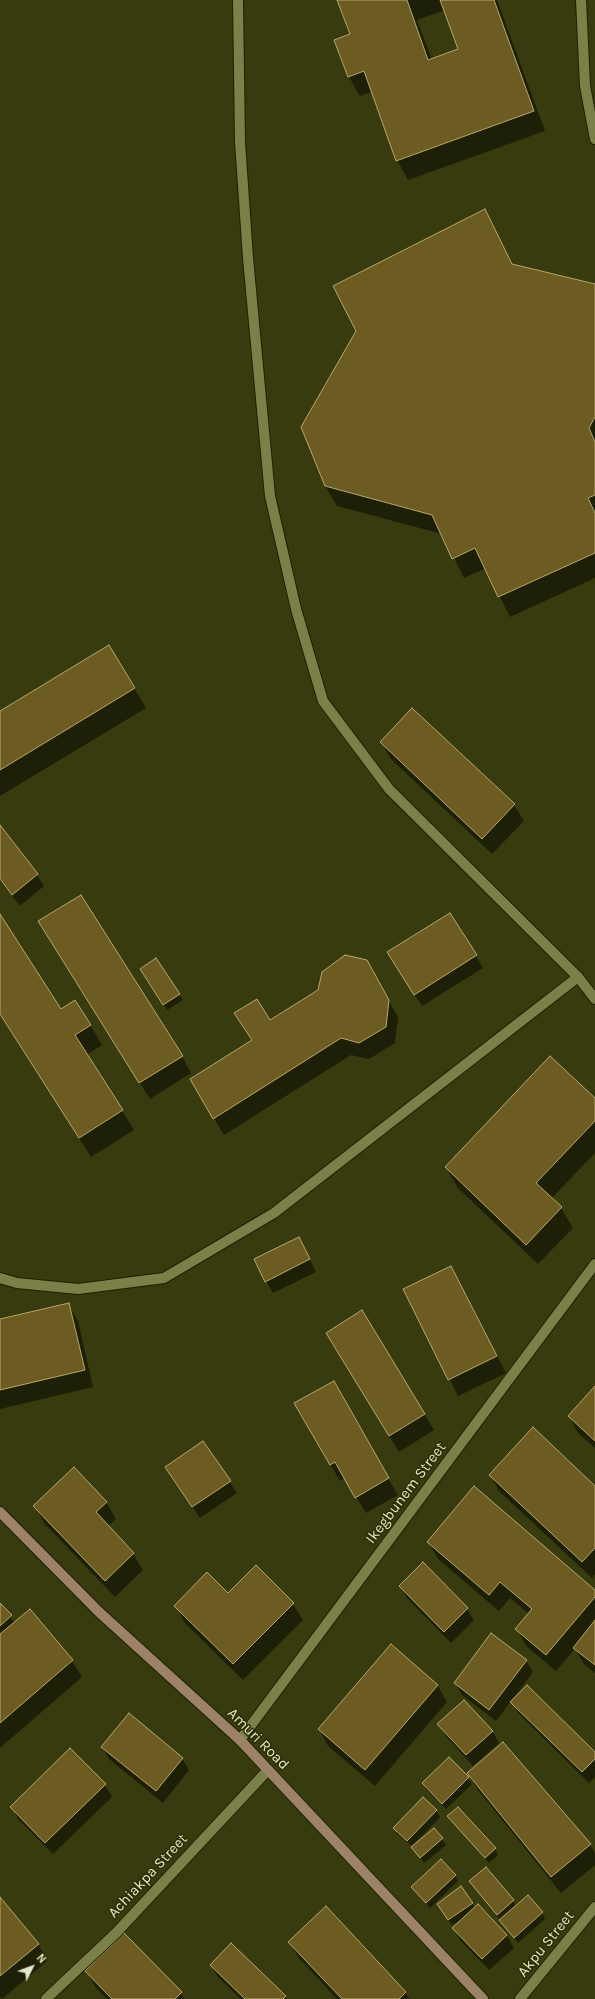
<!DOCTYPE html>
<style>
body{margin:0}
#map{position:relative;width:595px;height:1999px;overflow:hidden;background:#373b0e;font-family:Karla,sans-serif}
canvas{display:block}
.north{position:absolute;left:12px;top:1947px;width:40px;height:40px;-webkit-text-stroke:3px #2d3002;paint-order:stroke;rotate:48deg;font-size:11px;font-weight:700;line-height:16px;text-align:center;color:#e3e7c9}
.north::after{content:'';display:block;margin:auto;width:14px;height:18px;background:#e3e7c9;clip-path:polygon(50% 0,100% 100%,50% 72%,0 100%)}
</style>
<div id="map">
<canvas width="595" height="1999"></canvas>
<div class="north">N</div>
</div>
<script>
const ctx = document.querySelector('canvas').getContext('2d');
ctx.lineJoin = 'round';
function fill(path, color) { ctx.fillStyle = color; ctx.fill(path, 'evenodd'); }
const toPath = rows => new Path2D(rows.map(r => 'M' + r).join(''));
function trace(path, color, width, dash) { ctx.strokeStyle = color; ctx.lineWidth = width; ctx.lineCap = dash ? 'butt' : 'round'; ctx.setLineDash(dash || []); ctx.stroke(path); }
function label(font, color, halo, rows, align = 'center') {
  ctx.font = font + ' Karla,sans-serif'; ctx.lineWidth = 3; ctx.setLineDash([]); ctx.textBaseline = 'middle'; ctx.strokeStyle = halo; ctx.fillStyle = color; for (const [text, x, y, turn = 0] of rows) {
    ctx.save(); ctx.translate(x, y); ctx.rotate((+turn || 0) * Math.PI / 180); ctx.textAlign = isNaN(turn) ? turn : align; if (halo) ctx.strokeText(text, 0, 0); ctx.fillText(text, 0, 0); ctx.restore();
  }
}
fill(toPath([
 [338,0,497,0,545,131,408,180,397,160,372,92,360,96,349,77,351,35],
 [445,10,460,49,432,60,417,20],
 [484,211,513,265,595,285,595,578,510,617,486,568,464,578,442,534,337,506,325,486],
 [109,646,146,708,0,796,0,712],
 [382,743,514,805,524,821,492,854,391,759],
 [0,826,37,875,44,886,20,906,0,881],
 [450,914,483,968,422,1006,395,964],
 [0,916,60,1011,90,1025,102,1045,87,1055,134,1130,91,1157,0,1014],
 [39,922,182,1056,191,1073,150,1099],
 [366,961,398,1017,395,1043,369,1059,351,1055,224,1135,191,1079,252,1041,235,1013,270,1022],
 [144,975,179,994,183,1000,167,1010],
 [595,1100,595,1153,551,1199,561,1208,573,1228,538,1264,457,1187,446,1167],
 [299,1238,316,1272,273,1293,266,1281],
 [451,1267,506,1373,458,1396,404,1289],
 [68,1304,78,1321,93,1387,0,1409,0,1320],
 [337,1350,424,1414,434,1430,399,1452],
 [333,1383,398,1495,366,1513,345,1478,340,1481,296,1404],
 [595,1388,595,1448,578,1433,569,1416],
 [490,1475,595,1487,595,1574,592,1578,499,1491],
 [173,1479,230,1482,237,1493,200,1518],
 [106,1502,116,1519,108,1526,133,1554,143,1570,115,1597,44,1523,35,1506],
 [428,1542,595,1591,595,1673,584,1664,575,1649,556,1671,526,1646,517,1629,529,1614,510,1598,499,1611,438,1559],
 [256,1567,293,1604,303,1620,243,1680,185,1623,176,1606,228,1594],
 [400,1586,467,1609,474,1620,451,1643,407,1598],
 [0,1604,15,1623,29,1611,72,1661,82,1677,0,1748],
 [391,1646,438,1686,447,1702,375,1786,328,1746,319,1729],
 [526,1661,533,1672,513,1699,595,1753,595,1777,589,1783,519,1714,511,1701,496,1721,462,1695,455,1683],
 [439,1724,492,1731,499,1743,473,1766,446,1736],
 [102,1747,182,1758,189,1770,163,1803,109,1759],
 [449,1758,472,1784,446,1809,426,1789,423,1783],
 [468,1774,590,1845,595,1853,595,1865,561,1893,478,1790],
 [105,1785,112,1797,53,1854,18,1819,12,1807],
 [423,1798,436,1811,440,1817,412,1846,413,1847,434,1829,446,1845,424,1863,412,1846,397,1834,394,1828],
 [448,1816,495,1849,498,1855,489,1863],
 [455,1875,458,1881,430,1908,412,1887],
 [470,1881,513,1901,516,1906,542,1913,545,1919,518,1943],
 [0,1899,38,1944,47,1961,2,1999,0,1997],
 [472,1903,475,1909,478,1906,507,1936,514,1948,489,1970,460,1940,454,1928,464,1919,452,1925,441,1910],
 [326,1908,406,1993,409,1999,337,1999,299,1958,289,1942],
 [211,1966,285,1996,287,1999,241,1999,218,1977],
 [87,1972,181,1993,184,1999,107,1999,96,1988]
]), '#0007');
const building = toPath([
 [337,0,407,0,428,60,458,49,440,0,494,0,534,111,396,161,364,71,348,77,334,40,350,34,337,0],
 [485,209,512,264,595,284,595,417,589,428,595,442,595,495,588,498,595,513,595,553,498,597,475,548,452,559,432,515,325,486,301,427,356,331,333,286,485,209],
 [109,645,135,688,0,770,0,711,109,645],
 [412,708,515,804,482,839,380,742,412,708],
 [0,825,38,874,12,895,0,879,0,825],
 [81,895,183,1056,139,1083,38,921,81,895],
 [450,913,477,955,414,995,387,952,450,913],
 [0,914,61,1009,75,1000,91,1025,75,1035,123,1110,79,1138,0,1014,0,914],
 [345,955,367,960,389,1000,386,1027,359,1043,341,1038,213,1119,190,1079,252,1040,234,1013,257,999,270,1020,318,990,322,972,345,955],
 [156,958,180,994,163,1005,140,969,156,958],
 [550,1056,595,1098,595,1121,536,1183,562,1207,526,1245,445,1167,550,1056],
 [299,1237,310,1259,265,1282,254,1259,299,1237],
 [451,1266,497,1356,448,1380,403,1289,451,1266],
 [69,1303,85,1370,0,1390,0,1319,69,1303],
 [362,1310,425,1414,389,1436,326,1333,362,1310],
 [334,1381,389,1478,355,1498,335,1462,330,1465,294,1403,334,1381],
 [595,1386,595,1441,568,1416,595,1386],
 [533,1427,595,1486,595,1548,582,1562,489,1475,533,1427],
 [203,1441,231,1481,192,1507,165,1467,203,1441],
 [74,1467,107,1502,96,1512,134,1553,105,1581,33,1506,74,1467],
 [474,1486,595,1590,595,1597,546,1655,515,1629,532,1609,500,1582,489,1595,427,1542,474,1486],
 [423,1562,468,1608,444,1632,399,1586,423,1562],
 [256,1565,294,1603,233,1664,174,1606,207,1572,228,1593,256,1565],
 [0,1603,12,1615,0,1626,0,1603],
 [30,1609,73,1660,0,1723,0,1634,30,1609],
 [595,1620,595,1665,573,1648,595,1620],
 [491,1633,527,1660,489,1710,454,1683,491,1633],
 [391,1644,438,1685,365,1770,318,1729,391,1644],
 [527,1685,595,1752,595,1759,582,1772,510,1702,527,1685],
 [464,1700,493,1731,466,1755,437,1724,464,1700],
 [129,1713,183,1758,156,1791,101,1747,129,1713],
 [503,1742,591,1844,551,1877,467,1773,503,1742],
 [70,1748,106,1784,45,1843,10,1807,70,1748],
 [449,1757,469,1777,442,1804,422,1783,449,1757],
 [423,1797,437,1810,407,1841,393,1828,423,1797],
 [458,1807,496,1848,485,1858,447,1816,458,1807],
 [434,1828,443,1838,420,1858,411,1847,434,1828],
 [441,1859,456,1875,426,1903,411,1887,441,1859],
 [486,1867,514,1900,497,1915,469,1881,486,1867],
 [461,1886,473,1903,448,1920,437,1904,461,1886],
 [528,1895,543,1912,514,1938,499,1920,528,1895],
 [0,1897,39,1944,0,1976,0,1897],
 [478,1904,507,1935,482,1959,452,1928,478,1904],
 [326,1906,406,1992,399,1999,342,1999,288,1942,326,1906],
 [124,1933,182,1992,175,1999,112,1999,85,1971,124,1933],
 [231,1943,286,1996,283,1999,245,1999,210,1965,231,1943]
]);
fill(building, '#6c5c21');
trace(building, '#b7a76c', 1);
const lane = toPath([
 [0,1278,17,1283,78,1289,164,1278,274,1213,578,977]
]);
const street = toPath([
 [238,0,240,142,248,258,270,496,296,609,323,701,389,789,578,977,595,999],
 [581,0,585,86,595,139],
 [240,1740,595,1264],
 [46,1999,116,1933,268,1770],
 [520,1999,595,1907]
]);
const secondary = toPath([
 [0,1512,99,1612,240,1740,483,1999]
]);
trace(lane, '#1e2103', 12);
trace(street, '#1e2103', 12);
trace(secondary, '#1e2103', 12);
trace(lane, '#7a8047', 10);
trace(street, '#7a8047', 10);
trace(secondary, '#9c8367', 10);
label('15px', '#e3e7c9', '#2d3002', [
 ["Ikegbunem Street",406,1493,-53],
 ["Amuri Road",258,1739,45],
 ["Achiakpa Street",148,1876,-47],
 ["Akpu Street",546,1944,-51]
]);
</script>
